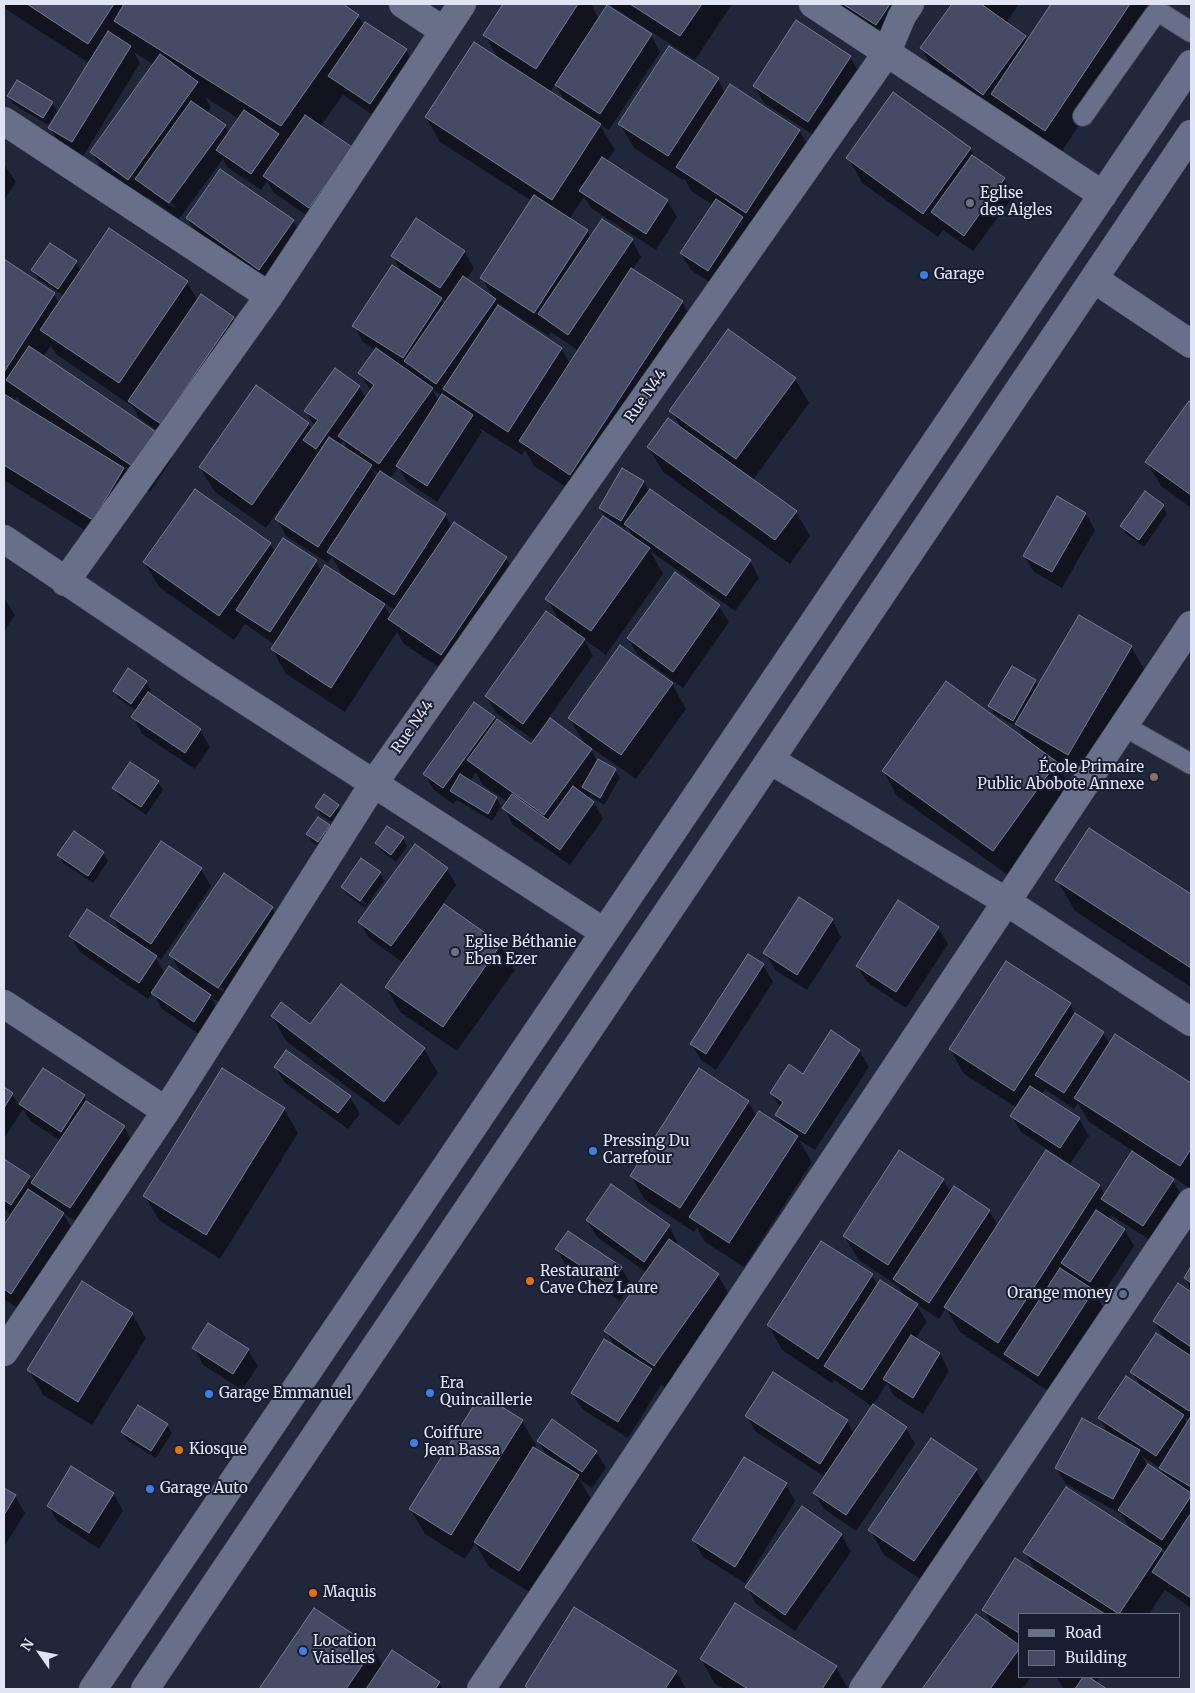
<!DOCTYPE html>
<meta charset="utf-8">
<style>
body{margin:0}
#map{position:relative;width:1195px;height:1693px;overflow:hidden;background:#21273b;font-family:Merriweather,serif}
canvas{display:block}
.frame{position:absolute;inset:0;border:5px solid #e0e5f3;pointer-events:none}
.legend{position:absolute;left:1018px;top:1613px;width:162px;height:65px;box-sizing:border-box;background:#181d31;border:1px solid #686d7f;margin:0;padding:6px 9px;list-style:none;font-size:15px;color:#e0e5f3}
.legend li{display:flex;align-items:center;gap:10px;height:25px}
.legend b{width:25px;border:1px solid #686d7f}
.north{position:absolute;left:15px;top:1628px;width:50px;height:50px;-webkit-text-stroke:4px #181d31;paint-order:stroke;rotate:303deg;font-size:14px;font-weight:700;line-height:20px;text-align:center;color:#e0e5f3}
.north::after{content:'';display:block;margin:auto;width:18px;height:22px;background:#e0e5f3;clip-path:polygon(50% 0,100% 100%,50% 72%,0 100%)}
</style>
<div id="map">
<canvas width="1195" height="1693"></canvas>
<div class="frame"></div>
<ul class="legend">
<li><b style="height:6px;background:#686f88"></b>Road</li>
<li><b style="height:14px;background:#444b62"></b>Building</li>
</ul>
<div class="north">N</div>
</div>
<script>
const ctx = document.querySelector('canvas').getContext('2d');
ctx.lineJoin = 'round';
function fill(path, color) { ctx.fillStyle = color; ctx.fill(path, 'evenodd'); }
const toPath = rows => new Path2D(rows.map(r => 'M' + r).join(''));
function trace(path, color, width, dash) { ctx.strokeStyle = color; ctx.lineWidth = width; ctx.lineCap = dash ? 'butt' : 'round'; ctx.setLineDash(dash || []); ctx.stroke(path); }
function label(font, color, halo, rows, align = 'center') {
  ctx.font = font + ' Merriweather,serif'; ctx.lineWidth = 4; ctx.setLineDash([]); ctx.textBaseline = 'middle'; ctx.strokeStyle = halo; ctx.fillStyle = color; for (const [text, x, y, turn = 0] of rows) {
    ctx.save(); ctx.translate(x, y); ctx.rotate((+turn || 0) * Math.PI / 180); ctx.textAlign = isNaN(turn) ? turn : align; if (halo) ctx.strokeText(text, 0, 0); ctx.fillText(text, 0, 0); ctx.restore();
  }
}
fill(toPath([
 [4,4,340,4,358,15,364,26,406,50,415,67,380,120,343,95,320,127,351,148,319,224,274,193,267,181,261,190,227,167,223,159,179,219,148,197,143,203,106,177,92,152,154,65,134,52,140,63,82,158,60,144,50,128,89,63,4,8],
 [205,97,239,119,229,134,225,126,207,114,211,107],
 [152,189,175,206,174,208,152,192],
 [505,4,591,4,599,19,651,35,660,52,609,130,599,124,615,150,607,161,667,200,677,217,656,250,591,208,584,197,569,220,587,231,591,238,632,240,641,257,632,270,682,302,696,327,584,499,534,466,525,450,522,455,479,428,482,432,437,502,407,482,398,467,390,479,445,515,452,527,455,523,506,558,521,583,456,679,404,644,397,632,345,712,286,674,272,649,275,645,245,624,234,640,159,587,144,562,270,544,275,552,316,561,322,572,345,580,332,557,328,563,286,536,277,519,294,493,292,491,266,528,215,492,200,468,308,423,312,430,315,427,306,411,335,370,359,387,366,398,371,391,359,373,376,350,363,342,354,326,402,273,393,256,464,251,474,268,466,280,494,299,482,278,532,201,440,142,426,117,499,60,485,35],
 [555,84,566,103,550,93],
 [441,298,447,302,445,305],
 [497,303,549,336,551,332,579,351,570,364,561,348,500,309],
 [432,389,442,396,439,401],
 [343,441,349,452,339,446],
 [372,469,379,474,377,477],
 [382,602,396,610,391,617,388,611],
 [608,4,732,4,695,60],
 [822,4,920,4,890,49],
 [954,4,1019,4,1006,23,1025,37,1028,42,1053,4,1159,4,1060,154,1007,119,1003,112,998,118,936,73,921,48],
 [796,22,850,57,860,74,818,138,764,103,754,86],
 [718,79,725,93,799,130,814,155,717,287,691,270,681,254,713,205,691,191,684,178,683,180,634,148,620,124],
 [9,96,52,102,57,111,48,125,13,104],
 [970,149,976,159,1004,179,1014,196,973,251,943,230,938,237,862,183,848,158],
 [4,164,16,182,4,200],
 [187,218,293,221,303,238,269,286,197,235],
 [109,229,187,282,198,301,233,317,243,334,171,440,139,418,133,407,56,354,51,346,43,357,158,435,172,459,150,492,128,477,107,544,4,480,4,260,54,294,59,303,64,296,38,279,33,270,76,262,81,271],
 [17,397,23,407,14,402],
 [143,410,167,426,166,428,141,412],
 [795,378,809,403,753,480,796,512,810,536,790,564,663,472,648,447,681,428,671,411],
 [1189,403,1191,404,1191,508,1161,486,1147,462],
 [622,469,644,482,649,492,750,561,759,578,735,611,650,551,663,574,606,655,584,639,593,656,548,719,586,746,569,718,672,684,686,709,636,779,589,746,598,762,615,770,620,778,604,805,590,796,588,798,594,803,603,819,570,865,513,825,504,808,508,802,483,785,476,773,470,781,496,797,501,806,492,821,457,800,453,804,434,790,424,774,495,718,497,722,531,746,535,741,496,713,486,696,561,623,547,599,605,516,600,508],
 [605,516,625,528,627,526,634,539,604,518],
 [1163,506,1167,514,1144,547,1126,534,1121,526],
 [1086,514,1095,530,1062,588,1034,572,1024,556],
 [4,598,15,615,4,632],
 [719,606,729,622,683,688,638,655,628,639],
 [1131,646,1145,671,1082,779,1057,764,1071,788,1008,875,897,796,883,771,1026,741,1018,727,994,714,990,706,1035,681,1039,687],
 [146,682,151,690,148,694,200,730,210,747,195,769,142,734,133,717,137,711,119,699,114,691],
 [158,782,163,790,146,815,119,796,114,788],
 [338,806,343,814,335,824,321,815,317,807],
 [329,826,334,834,323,850,312,842,307,834],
 [1090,829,1191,896,1191,987,1075,911,1057,880],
 [403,838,407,846,396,862,381,851,376,843],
 [162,843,201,869,211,886,161,960,155,956,165,974,184,978,171,955,272,908,286,932,233,1012,211,997,220,1013,203,1037,162,1009,153,993,148,999,80,952,70,936,122,935,112,916],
 [190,967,224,990,223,992,190,970],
 [103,853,108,861,93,883,63,863,59,855],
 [447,869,456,885,442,905,500,945,515,970,457,1051,400,1012,386,987,403,963,369,938,360,922],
 [380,873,384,881,365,908,347,895,342,887],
 [347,890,366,903,365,905,347,893],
 [832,920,841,937,807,990,775,970,765,953],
 [938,928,948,944,906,1008,867,982,857,966],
 [749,956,763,965,773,982,716,1070,701,1060,691,1044],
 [1070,1004,1076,1015,1103,1033,1110,1044,1116,1035,1191,1084,1191,1189,1170,1175,1182,1196,1153,1242,1111,1215,1109,1219,1125,1230,1134,1246,1100,1298,1096,1296,1103,1307,1048,1391,960,1332,946,1308,939,1319,916,1304,927,1322,915,1339,940,1354,949,1371,923,1414,894,1396,887,1383,873,1405,906,1428,915,1444,856,1531,824,1509,814,1493,825,1477,756,1432,747,1416,847,1421,854,1434,873,1407,834,1380,832,1383,782,1350,768,1325,872,1275,878,1286,905,1297,898,1286,859,1260,844,1236,943,1180,951,1193,989,1210,998,1226,1047,1152,1100,1186,1105,1195,1133,1151,1089,1122,1078,1103,1074,1109,1045,1089,1041,1095,1079,1119,1089,1136,1070,1164,1021,1132,1012,1116,1017,1108,964,1074,950,1049],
 [272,1016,424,1049,438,1073,399,1126,286,1041],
 [859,1050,869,1067,815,1150,799,1140,812,1162,744,1267,705,1242,697,1228,694,1232,645,1200,631,1176,748,1102,757,1116,784,1128,776,1115,780,1108,772,1093,803,1075],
 [275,1067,350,1097,360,1114,348,1129,285,1083],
 [43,1070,84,1096,88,1104,124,1127,133,1143,80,1224,63,1213,73,1231,21,1310,4,1299,4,1228,12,1215,4,1209,4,1161,29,1177,33,1184,61,1141,30,1121,23,1109,4,1139,4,1089,12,1094,19,1106],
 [284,1109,298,1133,220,1259,159,1220,145,1196],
 [587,1220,669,1226,678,1243,676,1246,718,1275,732,1300,669,1390,661,1385,628,1438,582,1409,572,1393,616,1348,606,1331,647,1273,597,1237],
 [557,1249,621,1268,631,1284,620,1301,566,1266],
 [1191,1269,1191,1289,1185,1278],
 [1178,1285,1191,1294,1191,1608,1165,1590,1149,1614,1019,1614,1019,1677,1031,1677,1022,1689,923,1689,976,1615,994,1629,984,1610,1037,1574,1025,1552,1131,1530,1121,1514,1066,1484,1056,1468,1109,1434,1099,1418,1141,1387,1132,1372,1166,1340,1154,1321],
 [1183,1417,1190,1421,1188,1424],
 [1142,1456,1161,1469,1166,1478,1148,1467],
 [1160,1548,1166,1552,1164,1555],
 [132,1314,146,1338,92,1425,43,1395,29,1370],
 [194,1348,248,1350,258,1366,242,1390,203,1365],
 [522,1421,536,1445,534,1449,548,1457,538,1441,596,1451,606,1468,592,1488,580,1480,592,1501,533,1594,489,1567,475,1543,465,1559,425,1534,410,1509],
 [167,1425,172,1433,156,1458,127,1440,122,1432],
 [71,1468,114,1494,123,1511,99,1549,58,1522,48,1506],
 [976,1470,990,1495,929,1585,884,1555,870,1530],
 [786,1484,795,1501,745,1583,703,1557,693,1540],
 [4,1489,15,1496,25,1513,4,1547],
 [803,1508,842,1535,851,1552,795,1631,756,1604,747,1587],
 [314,1609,373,1649,383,1666,439,1683,443,1689,260,1689],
 [701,1659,836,1667,848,1689,724,1689,715,1684],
 [676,1671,686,1689,528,1689,526,1686],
 [1056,1677,1100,1677,1096,1683,1105,1689,1064,1689]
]), '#0007');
const building = toPath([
 [27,4,114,4,88,44,27,4],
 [124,4,343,4,359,15,281,126,114,21,124,4],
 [503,4,578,4,536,69,483,35,503,4],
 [630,4,702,4,680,36,630,4],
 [843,4,890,4,876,25,843,4],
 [952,4,981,4,1026,36,983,95,920,48,952,4],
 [1051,4,1130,4,1045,131,991,94,1051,4],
 [607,5,652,34,600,114,555,85,607,5],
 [796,20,851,56,808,122,753,86,796,20],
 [365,22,407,49,370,104,328,76,365,22],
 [108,31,131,46,72,142,48,128,108,31],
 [474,42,601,124,552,200,425,117,474,42],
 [669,46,719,78,668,156,618,124,669,46],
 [160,54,198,82,128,180,90,152,160,54],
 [17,80,53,102,43,118,7,96,17,80],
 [730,84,800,130,746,213,676,167,730,84],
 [893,92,971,148,923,214,846,158,893,92],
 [191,101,226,125,169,203,135,179,191,101],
 [244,110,279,134,251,174,216,150,244,110],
 [305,115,352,147,309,208,263,176,305,115],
 [972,155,1005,178,964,236,931,212,972,155],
 [602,157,668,200,646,234,579,191,602,157],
 [220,169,294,220,259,270,186,218,220,169],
 [534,195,588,230,534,313,480,278,534,195],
 [716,199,743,217,708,271,680,253,716,199],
 [416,218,465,251,440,288,391,256,416,218],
 [602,219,633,239,568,335,538,314,602,219],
 [109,228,188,281,119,383,40,330,109,228],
 [50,243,77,261,58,289,31,270,50,243],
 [4,259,55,293,4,372,4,259],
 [392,265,442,298,403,358,352,326,392,265],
 [631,268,683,301,570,475,519,441,631,268],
 [463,276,496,299,436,384,404,361,463,276],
 [201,294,234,317,161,424,128,401,201,294],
 [498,305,562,348,508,432,443,389,498,305],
 [728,329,796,378,736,459,669,411,728,329],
 [29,346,159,434,135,468,6,380,29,346],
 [376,348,433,388,379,464,338,436,374,385,358,373,376,348],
 [335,368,360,386,316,449,303,440,318,420,304,411,335,368],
 [256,385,309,423,252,505,199,467,256,385],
 [4,394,124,468,93,520,4,465,4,394],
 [442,394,473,415,427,486,396,466,442,394],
 [1189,401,1191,403,1191,495,1145,462,1189,401],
 [668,418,797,511,775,540,647,447,668,418],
 [329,437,372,465,318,547,275,519,329,437],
 [622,468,644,481,621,521,599,508,622,468],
 [380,471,446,514,394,595,327,552,380,471],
 [195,489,271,543,219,616,143,562,195,489],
 [650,489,751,560,726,596,624,524,650,489],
 [1145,491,1164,505,1139,540,1120,526,1145,491],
 [1057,496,1086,513,1052,572,1023,556,1057,496],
 [603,516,650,548,591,631,545,599,603,516],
 [454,522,507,557,441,655,388,619,454,522],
 [283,538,317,560,270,632,236,610,283,538],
 [325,565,385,604,331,688,271,649,325,565],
 [675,572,720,605,673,672,627,638,675,572],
 [546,611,585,639,523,724,485,696,546,611],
 [1079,615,1132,646,1068,755,1015,724,1079,615],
 [620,645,673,683,621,755,568,718,620,645],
 [1012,666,1036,680,1013,721,988,706,1012,666],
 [128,668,147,681,131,704,113,691,128,668],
 [946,681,1057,762,993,851,882,771,946,681],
 [148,692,201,729,185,753,131,717,148,692],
 [474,702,495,717,443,788,423,774,474,702],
 [550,718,592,749,544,815,467,760,497,719,531,744,550,718],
 [598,759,616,769,600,798,582,787,598,759],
 [130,762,159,781,141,807,112,788,130,762],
 [460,774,497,797,488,814,450,791,460,774],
 [573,786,594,802,560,850,502,808,512,794,548,820,573,786],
 [324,794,339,805,330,817,315,807,324,794],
 [318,817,330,825,318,842,306,834,318,817],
 [387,826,404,837,391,855,375,843,387,826],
 [1089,828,1191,894,1191,968,1055,880,1089,828],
 [74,831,104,852,88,876,57,855,74,831],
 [161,841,202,868,151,944,110,916,161,841],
 [415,844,448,868,391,946,358,922,415,844],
 [361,858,381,872,360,901,341,887,361,858],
 [224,873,273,907,218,988,169,955,224,873],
 [799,897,833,919,797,975,763,953,799,897],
 [898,900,939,927,896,992,856,966,898,900],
 [444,904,501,944,443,1027,385,987,444,904],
 [87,909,157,956,139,983,69,936,87,909],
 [748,954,764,964,706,1054,690,1044,748,954],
 [1006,961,1071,1003,1014,1091,949,1049,1006,961],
 [169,966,211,995,194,1022,151,993,169,966],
 [341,984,425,1048,384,1102,271,1016,281,1002,310,1024,341,984],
 [1075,1013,1104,1032,1064,1093,1035,1075,1075,1013],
 [831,1030,860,1050,805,1134,775,1115,783,1102,770,1093,789,1064,803,1074,831,1030],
 [1115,1034,1191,1083,1191,1149,1180,1166,1074,1098,1115,1034],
 [286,1050,351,1096,338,1113,274,1067,286,1050],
 [43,1068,85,1095,61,1132,19,1104,43,1068],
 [222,1068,285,1108,206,1235,143,1196,222,1068],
 [699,1068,749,1101,680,1208,630,1176,699,1068],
 [1030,1086,1080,1118,1060,1148,1010,1116,1030,1086],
 [4,1087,13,1093,4,1108,4,1087],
 [86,1101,125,1126,70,1208,31,1183,86,1101],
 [759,1111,798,1136,729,1243,689,1217,759,1111],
 [899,1150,944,1179,888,1265,843,1236,899,1150],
 [1046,1150,1100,1185,998,1343,944,1307,1046,1150],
 [1132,1151,1174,1179,1143,1226,1101,1199,1132,1151],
 [4,1159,30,1176,11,1205,4,1200,4,1159],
 [611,1184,670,1225,644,1262,586,1220,611,1184],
 [954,1186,990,1210,929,1303,893,1279,954,1186],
 [28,1189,64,1213,11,1294,4,1289,4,1225,28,1189],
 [1096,1210,1125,1229,1090,1282,1061,1263,1096,1210],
 [568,1231,622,1267,610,1285,555,1249,568,1231],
 [669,1239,719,1274,654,1366,604,1331,669,1239],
 [821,1241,873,1274,818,1359,767,1325,821,1241],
 [1191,1266,1191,1283,1184,1278,1191,1266],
 [1060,1268,1094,1290,1038,1376,1004,1354,1060,1268],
 [880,1280,918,1304,862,1390,824,1366,880,1280],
 [82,1281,133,1313,78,1402,27,1370,82,1281],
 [1178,1283,1191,1292,1191,1347,1153,1321,1178,1283],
 [208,1323,249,1349,233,1374,192,1348,208,1323],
 [1156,1333,1191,1356,1191,1408,1189,1411,1130,1372,1156,1333],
 [911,1335,940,1353,913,1398,883,1379,911,1335],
 [604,1339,652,1369,618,1422,571,1393,604,1339],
 [773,1372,848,1420,820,1464,745,1416,773,1372],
 [1126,1376,1184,1415,1156,1456,1098,1418,1126,1376],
 [481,1394,523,1420,451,1535,409,1509,481,1394],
 [873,1404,907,1427,846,1515,813,1493,873,1404],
 [138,1405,168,1424,151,1451,121,1432,138,1405],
 [1191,1416,1191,1487,1159,1468,1191,1416],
 [1082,1418,1140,1450,1113,1499,1055,1468,1082,1418],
 [552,1419,597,1451,582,1472,537,1441,552,1419],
 [931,1438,977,1469,914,1561,868,1530,931,1438],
 [533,1447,579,1475,519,1571,474,1542,533,1447],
 [744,1457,787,1483,735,1567,692,1540,744,1457],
 [1148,1464,1191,1493,1191,1496,1162,1540,1118,1510,1148,1464],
 [71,1466,114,1493,89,1533,47,1506,71,1466],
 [1066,1487,1162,1549,1119,1614,1023,1552,1066,1487],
 [4,1488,16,1495,4,1515,4,1488],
 [802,1506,842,1534,785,1615,745,1587,802,1506],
 [1191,1513,1191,1598,1152,1572,1191,1513],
 [1015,1558,1105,1614,1019,1614,1019,1633,982,1610,1015,1558],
 [735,1603,837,1666,822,1689,748,1689,700,1659,735,1603],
 [574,1607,677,1671,665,1689,529,1689,525,1686,574,1607],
 [314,1608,374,1648,346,1689,259,1689,314,1608],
 [976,1614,1019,1645,1019,1649,990,1689,922,1689,976,1614],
 [392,1650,440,1682,435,1689,366,1689,392,1650],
 [1083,1677,1089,1677,1107,1689,1075,1689,1083,1677]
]);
fill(building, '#444b62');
trace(building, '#737b94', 1);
const service = toPath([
 [1083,116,1155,14,1164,15,1191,32],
 [1124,726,1191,764]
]);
const minor = toPath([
 [403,4,444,31],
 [813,4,1103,195],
 [4,121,269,296],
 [1094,279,1191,344],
 [4,539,207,676,604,932],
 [65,582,269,296,462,4],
 [770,760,1007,902,1191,1022],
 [4,1004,166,1111],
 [4,1352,166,1111,374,783,886,54,902,16,910,4],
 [93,1689,1191,64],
 [145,1689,1191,134],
 [481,1689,1191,625],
 [863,1689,1191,1202]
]);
trace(service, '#3e4254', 22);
trace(minor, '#3e4254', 29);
trace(service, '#686f88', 20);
trace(minor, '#686f88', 28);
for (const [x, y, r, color] of [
 [970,203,5,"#6b7280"],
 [924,275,5,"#3f7fe0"],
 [1154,777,5,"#8d6e63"],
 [455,952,5,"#6b7280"],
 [593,1151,5,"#3f7fe0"],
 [530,1281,5,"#e8710a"],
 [1123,1294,5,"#5c6f8a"],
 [430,1393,5,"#3f7fe0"],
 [209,1394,5,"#3f7fe0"],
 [414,1443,5,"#3f7fe0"],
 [179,1450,5,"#e8710a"],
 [150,1489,5,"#3f7fe0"],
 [313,1593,5,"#e8710a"],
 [303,1651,5,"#3f7fe0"]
]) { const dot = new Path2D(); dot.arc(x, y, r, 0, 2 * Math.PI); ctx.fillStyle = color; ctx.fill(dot); trace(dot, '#181d31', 2); }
label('15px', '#e0e5f3', '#181d31', [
 ["Eglise",980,194],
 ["des Aigles",980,211],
 ["Garage",934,275],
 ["École Primaire",1144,768,"right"],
 ["Public Abobote Annexe",1144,785,"right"],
 ["Eglise Béthanie",465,943],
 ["Eben Ezer",465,960],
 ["Pressing Du",603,1142],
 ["Carrefour",603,1159],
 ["Restaurant",540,1272],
 ["Cave Chez Laure",540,1289],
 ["Orange money",1113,1294,"right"],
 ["Era",440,1384],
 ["Quincaillerie",440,1401],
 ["Garage Emmanuel",219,1394],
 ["Coiffure",424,1434],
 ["Jean Bassa",424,1451],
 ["Kiosque",189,1450],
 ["Garage Auto",160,1489],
 ["Maquis",323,1593],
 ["Location",313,1642],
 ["Vaiselles",313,1659]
], 'left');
label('15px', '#e0e5f3', '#181d31', [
 ["Rue N44",646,396,-55],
 ["Rue N44",413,727,-55]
]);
</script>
